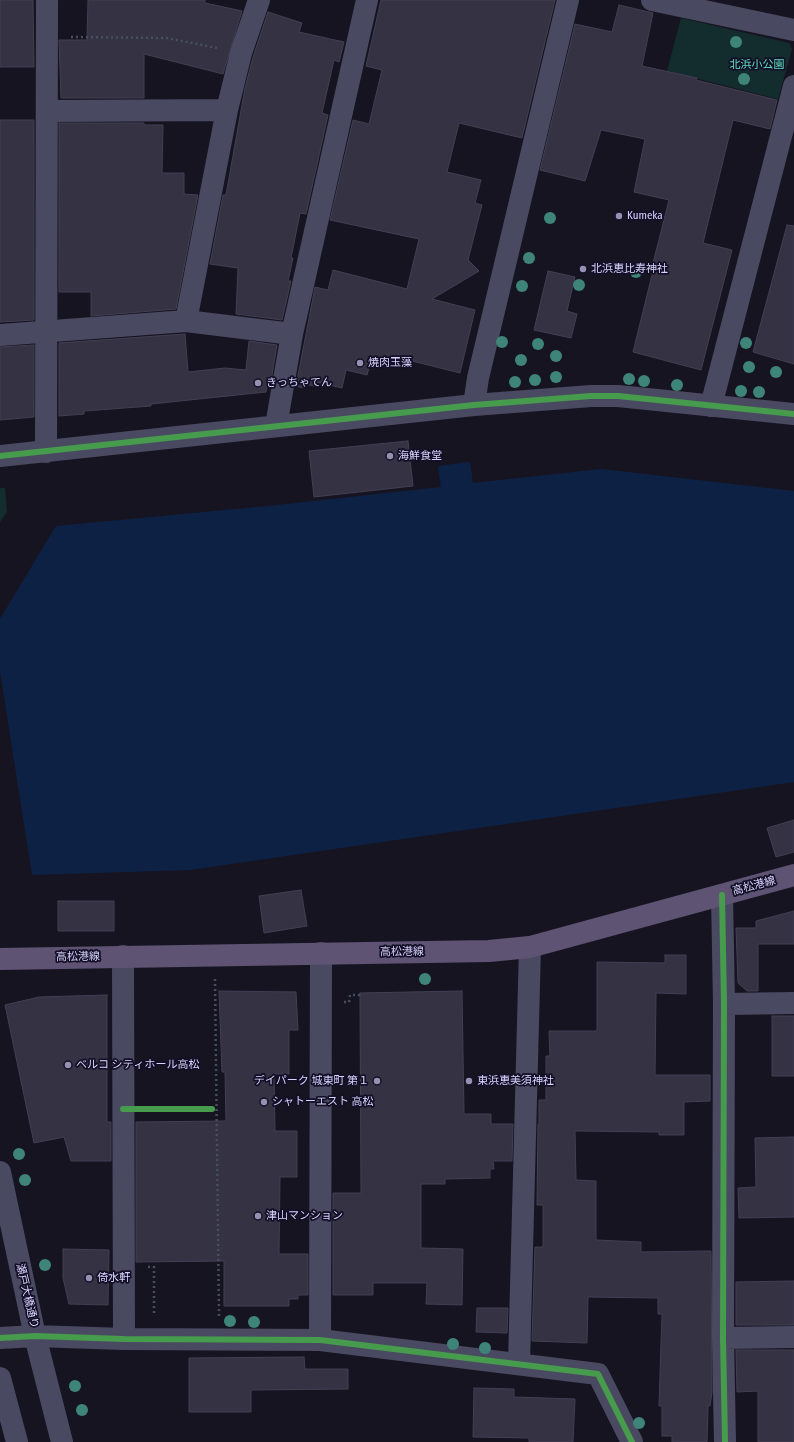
<!DOCTYPE html>
<meta charset="utf-8">
<style>
body{margin:0}
canvas{display:block;background:#161421}
</style>
<canvas width="794" height="1442"></canvas>
<script>
const ctx = document.querySelector('canvas').getContext('2d');
ctx.lineJoin = 'round';
function fill(path, color) { ctx.fillStyle = color; ctx.fill(path, 'evenodd'); }
const toPath = rows => new Path2D(rows.map(r => 'M' + r).join(''));
function trace(path, color, width, dash) { ctx.strokeStyle = color; ctx.lineWidth = width; ctx.lineCap = dash ? 'butt' : 'round'; ctx.setLineDash(dash || []); ctx.stroke(path); }
function label(font, color, halo, rows, align = 'center') {
  ctx.font = font + ' "Fira Sans Condensed","Noto Sans JP",sans-serif'; ctx.lineWidth = 3.5; ctx.setLineDash([]); ctx.textBaseline = 'middle'; ctx.strokeStyle = halo; ctx.fillStyle = color; for (const [text, x, y, turn = 0] of rows) {
    ctx.save(); ctx.translate(x, y); ctx.rotate((+turn || 0) * Math.PI / 180); ctx.textAlign = isNaN(turn) ? turn : align; if (halo) ctx.strokeText(text, 0, 0); ctx.fillText(text, 0, 0); ctx.restore();
  }
}
fill(toPath([
 [681,18,789,43,792,49,778,99,667,71],
 [0,488,5,488,7,512,0,522]
]), '#132c2d');
fill(toPath([
 [470,462,473,483,601,469,794,491,794,782,190,870,32,875,0,671,0,619,56,526,268,506,441,487,438,466]
]), '#0d2144');
const building = toPath([
 [0,0,33,0,34,67,0,67,0,0],
 [88,0,205,0,205,3,242,11,223,74,144,54,144,98,61,98,59,40,87,40,88,0],
 [381,0,555,0,522,138,459,123,447,172,481,180,475,203,482,205,468,260,479,271,432,299,475,310,460,373,388,355,387,360,372,356,367,375,346,370,342,388,316,382,315,386,304,384,303,388,296,386,315,287,328,290,333,270,407,289,419,239,330,220,353,120,369,124,382,70,366,66,381,0],
 [619,5,653,13,642,66,697,78,696,80,777,100,770,129,733,120,703,243,732,250,701,370,633,352,653,271,651,271,669,200,634,192,645,139,601,130,585,181,540,170,575,24,612,32,619,5],
 [268,12,302,23,299,32,344,42,339,62,334,60,322,113,328,115,306,214,300,213,291,258,293,258,288,281,291,281,282,320,236,314,238,268,210,264,223,195,226,195,245,88,253,57,268,12],
 [0,120,34,120,34,320,0,322,0,120],
 [59,123,144,123,144,125,163,125,162,173,184,173,184,194,198,195,176,309,91,316,91,292,59,292,59,123],
 [787,225,794,226,794,364,753,352,787,225],
 [548,271,575,277,567,311,577,314,571,338,534,330,548,271],
 [185,334,188,372,225,368,246,370,249,341,277,345,271,381,268,381,266,392,151,404,151,406,84,411,84,414,59,416,59,343,185,334],
 [34,345,34,417,0,420,0,347,34,345],
 [408,441,413,486,314,497,309,451,408,441],
 [794,820,794,852,776,857,767,828,794,820],
 [301,890,307,926,264,933,259,896,301,890],
 [58,901,114,901,114,931,58,931,58,901],
 [794,911,794,944,758,944,758,991,747,991,738,983,736,928,756,928,756,921,794,911],
 [665,955,686,955,686,994,656,993,655,1075,710,1075,710,1101,684,1102,684,1135,659,1135,659,1132,575,1131,576,1180,596,1181,596,1240,641,1242,641,1252,711,1251,712,1392,710,1406,708,1406,707,1442,672,1442,672,1436,662,1436,662,1406,659,1406,662,1314,658,1314,658,1298,588,1297,587,1343,532,1341,535,1247,543,1247,543,1205,537,1205,538,1124,539,1124,539,1100,546,1100,546,1056,550,1056,549,1031,597,1031,597,962,665,963,665,955],
 [219,991,296,992,298,1030,289,1030,289,1074,274,1074,275,1131,297,1131,297,1177,280,1177,279,1254,308,1254,308,1295,298,1295,298,1299,289,1299,289,1306,224,1306,224,1261,136,1262,136,1122,226,1121,225,1072,222,1072,219,991],
 [462,991,464,1114,491,1114,491,1124,513,1124,512,1161,493,1161,494,1169,490,1169,490,1178,445,1179,445,1184,421,1184,421,1248,463,1249,462,1305,426,1304,427,1283,373,1283,373,1295,333,1295,333,1193,361,1193,360,993,462,991],
 [107,995,107,1122,111,1122,111,1161,71,1161,64,1137,34,1143,5,1005,39,997,107,995],
 [772,1016,794,1016,794,1076,772,1076,772,1016],
 [794,1137,794,1217,739,1218,738,1188,756,1187,755,1138,794,1137],
 [63,1249,109,1250,108,1305,69,1304,63,1278,63,1249],
 [794,1281,794,1325,736,1325,736,1282,794,1281],
 [477,1308,508,1308,507,1333,476,1332,477,1308],
 [736,1350,794,1350,794,1442,758,1442,758,1391,737,1392,736,1350],
 [304,1357,305,1369,348,1369,348,1389,251,1390,251,1412,189,1412,189,1358,304,1357],
 [474,1388,514,1389,514,1397,575,1399,573,1442,529,1442,529,1438,473,1437,474,1388]
]);
fill(building, '#343243');
trace(building, '#433f54', 1);
trace(toPath([
 [71,37,167,38,217,48],
 [215,979,219,1316],
 [344,1002,349,1002,350,995,360,995],
 [148,1267,154,1267,154,1314]
]), '#44505f', 2.5, [2, 3]);
trace(toPath([
 [652,0,794,30],
 [48,111,227,110],
 [186,321,227,110,241,53,259,0],
 [0,335,186,321,292,334],
 [474,405,478,378,568,0],
 [711,406,794,86],
 [276,426,292,334,367,0],
 [46,452,47,0],
 [0,456,474,405,591,396,618,396,794,414],
 [722,895,724,1004,723,1338,725,1442],
 [123,956,124,1339],
 [724,1004,794,1003],
 [0,1172,35,1336,62,1442],
 [0,1338,35,1336,124,1339,320,1340,598,1374,632,1442],
 [723,1338,794,1337],
 [320,1340,321,953],
 [519,1363,530,947],
 [0,1378,17,1442]
]), '#4a4962', 22);
trace(toPath([
 [0,959,489,951,530,947,794,875]
]), '#5e5373', 22);
trace(toPath([
 [0,456,474,405,591,396,618,396,794,414],
 [722,895,724,1004,723,1338,725,1442],
 [123,1109,212,1109],
 [0,1338,35,1336,124,1339,320,1340,598,1374,632,1442]
]), '#469c4c', 6);
ctx.fillStyle = '#3e8478';
for (const [x, y] of [
 [736,42],
 [744,79],
 [550,218],
 [529,258],
 [636,272],
 [579,285],
 [522,286],
 [502,342],
 [746,343],
 [538,344],
 [556,356],
 [521,360],
 [749,367],
 [776,372],
 [556,377],
 [629,379],
 [535,380],
 [644,381],
 [515,382],
 [677,385],
 [741,391],
 [759,392],
 [425,979],
 [19,1154],
 [25,1180],
 [45,1265],
 [230,1321],
 [254,1322],
 [453,1344],
 [485,1348],
 [75,1386],
 [82,1410],
 [639,1423]
]) { ctx.beginPath(); ctx.arc(x, y, 6, 0, 2 * Math.PI); ctx.fill(); }
for (const [x, y, r, color] of [
 [619,216,4,"#9591b1"],
 [583,269,4,"#9591b1"],
 [360,363,4,"#9591b1"],
 [258,383,4,"#9591b1"],
 [390,456,4,"#9591b1"],
 [68,1065,4,"#9591b1"],
 [377,1081,4,"#9591b1"],
 [469,1081,4,"#9591b1"],
 [264,1102,4,"#9591b1"],
 [258,1216,4,"#9591b1"],
 [89,1278,4,"#9591b1"]
]) { const dot = new Path2D(); dot.arc(x, y, r, 0, 2 * Math.PI); ctx.fillStyle = color; ctx.fill(dot); trace(dot, '#130f26', 1.5); }
label('11px', '#5fe0c0', '#130f26', [
 ["北浜小公園",757,65]
]);
label('11px', '#d9d4ff', '#130f26', [
 ["Kumeka",627,216],
 ["北浜恵比寿神社",591,269],
 ["焼肉玉藻",368,363],
 ["きっちゃてん",266,383],
 ["海鮮食堂",398,456],
 ["ベルコ シティホール高松",76,1065],
 ["デイパーク 城東町 第１",369,1081,"right"],
 ["東浜恵美須神社",477,1081],
 ["シャトーエスト 高松",272,1102],
 ["津山マンション",266,1216],
 ["倚水軒",97,1278]
], 'left');
label('11px', '#d9d4ff', '#130f26', [
 ["高松港線",754,886,-15],
 ["高松港線",402,952,-1],
 ["高松港線",78,957,-1],
 ["瀬戸大橋通り",27,1296,77]
]);
</script>
